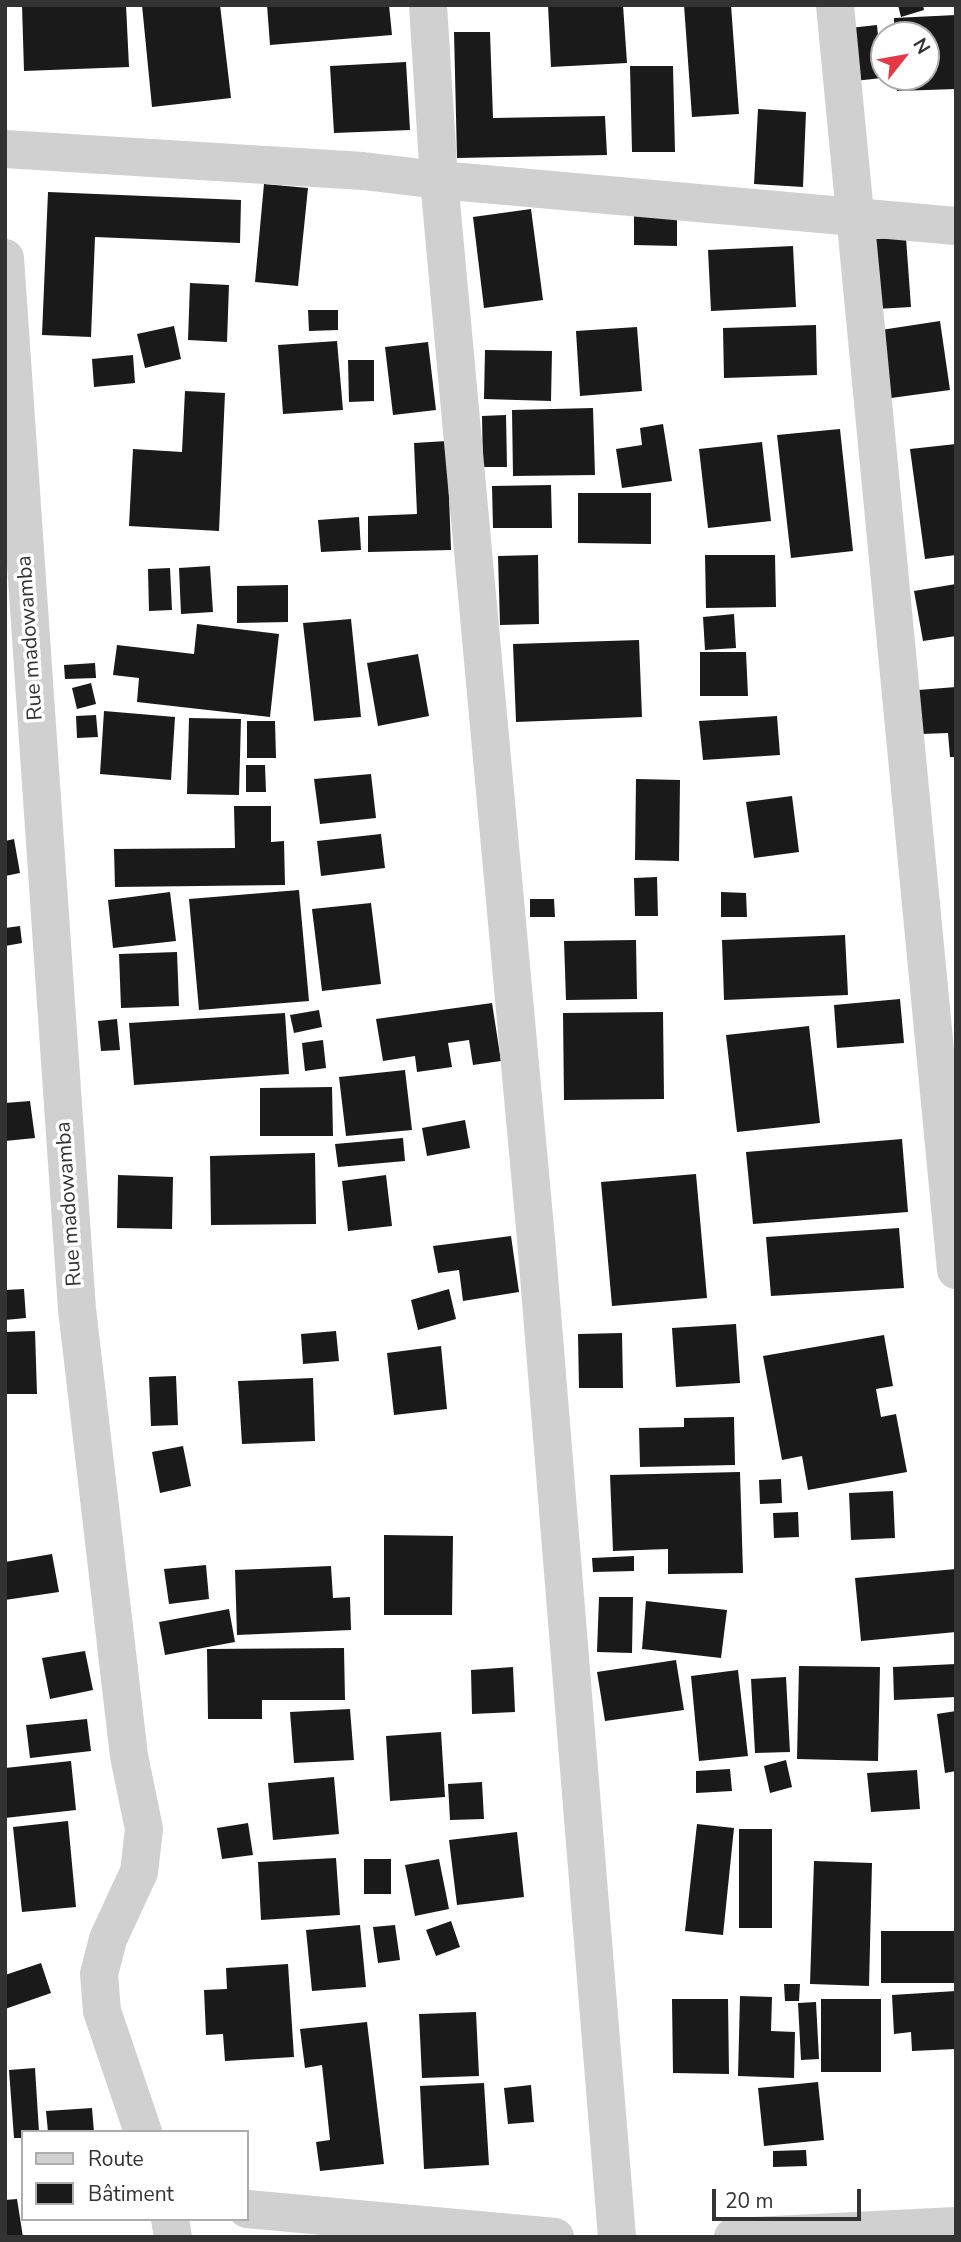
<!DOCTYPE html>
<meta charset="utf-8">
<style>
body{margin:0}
#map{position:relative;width:961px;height:2242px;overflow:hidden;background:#fff;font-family:"Nunito Sans",sans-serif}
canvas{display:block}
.frame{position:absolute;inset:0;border:7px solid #333;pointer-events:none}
.legend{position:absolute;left:21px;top:2130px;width:228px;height:91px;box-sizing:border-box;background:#fff;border:2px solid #adadad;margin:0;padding:9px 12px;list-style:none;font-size:21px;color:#333}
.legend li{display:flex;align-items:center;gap:14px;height:35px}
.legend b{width:35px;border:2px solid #adadad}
.north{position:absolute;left:870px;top:21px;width:70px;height:70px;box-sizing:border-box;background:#fff;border:2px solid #adadad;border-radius:50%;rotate:59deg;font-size:19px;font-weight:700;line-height:28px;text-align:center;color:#333}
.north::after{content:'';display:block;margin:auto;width:24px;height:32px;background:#e63946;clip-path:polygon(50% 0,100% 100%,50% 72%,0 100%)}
.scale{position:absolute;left:712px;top:2189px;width:149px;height:32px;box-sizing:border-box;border:4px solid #333;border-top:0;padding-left:9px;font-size:21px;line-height:24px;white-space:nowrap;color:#333;-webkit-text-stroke:5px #fff;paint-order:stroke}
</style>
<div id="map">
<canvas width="961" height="2242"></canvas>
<div class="frame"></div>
<ul class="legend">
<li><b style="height:9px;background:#d0d0d0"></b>Route</li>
<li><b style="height:19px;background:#1a1a1a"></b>Bâtiment</li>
</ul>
<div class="north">N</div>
<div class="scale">20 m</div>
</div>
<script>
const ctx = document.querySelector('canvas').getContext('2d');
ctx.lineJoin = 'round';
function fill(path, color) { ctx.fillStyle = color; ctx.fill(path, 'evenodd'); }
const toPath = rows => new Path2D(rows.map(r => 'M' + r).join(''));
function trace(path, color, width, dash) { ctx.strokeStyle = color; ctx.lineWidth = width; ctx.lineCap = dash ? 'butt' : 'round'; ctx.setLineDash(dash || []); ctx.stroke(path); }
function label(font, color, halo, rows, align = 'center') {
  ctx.font = font + ' "Nunito Sans",sans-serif'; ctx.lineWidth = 7; ctx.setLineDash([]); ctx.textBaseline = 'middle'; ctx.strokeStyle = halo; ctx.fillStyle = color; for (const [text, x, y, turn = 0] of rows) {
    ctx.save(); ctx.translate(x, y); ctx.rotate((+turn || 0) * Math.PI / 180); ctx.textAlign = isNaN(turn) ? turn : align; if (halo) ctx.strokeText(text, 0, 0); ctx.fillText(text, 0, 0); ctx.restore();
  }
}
fill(toPath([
 [22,5,126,5,129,67,24,71],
 [142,5,220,5,231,98,152,107],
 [267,5,389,5,392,35,270,45],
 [548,5,623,5,627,63,551,67],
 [684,5,731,5,739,114,692,117],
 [898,5,923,5,924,10,901,17],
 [956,15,956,89,897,91,896,77,926,77,926,35,894,35,894,18],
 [877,25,882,78,845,82,840,29],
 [454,32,490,32,493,118,605,116,607,155,457,158],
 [406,62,410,130,334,133,330,66],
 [630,66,673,66,675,152,632,152],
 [758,109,806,112,803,187,754,184],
 [264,184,308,188,298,286,255,282],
 [48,192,241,200,240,243,95,237,91,337,42,335],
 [531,209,543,300,484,308,473,217],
 [634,216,677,217,677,246,634,245],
 [906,238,911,307,876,309,871,239],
 [793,246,796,307,711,311,708,250],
 [190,283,229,285,227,342,188,340],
 [308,310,338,310,338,330,309,331],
 [940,321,950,390,891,398,881,330],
 [816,325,817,375,724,378,723,328],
 [174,326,181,359,145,368,137,334],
 [637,327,642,391,580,396,576,331],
 [337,341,343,410,283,414,278,345],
 [428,342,436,410,393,415,385,347],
 [485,350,552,351,551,401,484,399],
 [133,355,135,383,94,387,92,359],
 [348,360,374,360,374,401,349,402],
 [185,391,225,393,219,531,129,526,133,449,182,452],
 [593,408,595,475,513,476,512,410],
 [506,415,507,467,483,467,482,416],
 [663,424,672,481,622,488,616,449,642,445,640,428],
 [840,429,853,551,791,558,777,435],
 [447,441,451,550,368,552,368,516,417,514,414,443],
 [762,442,771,521,708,528,699,449],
 [956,444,956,555,925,559,910,449],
 [551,485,552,528,493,528,492,486],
 [578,493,651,493,651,544,578,543],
 [359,517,361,550,321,552,318,520],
 [538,555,539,624,500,625,498,556],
 [705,555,775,555,776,607,706,608],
 [210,566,213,612,181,614,179,568],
 [170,568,172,610,149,611,148,569],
 [956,584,956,636,923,641,914,591],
 [288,585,288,622,237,623,237,586],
 [734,614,736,648,705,650,703,617],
 [351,619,361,717,314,721,303,623],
 [197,624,279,634,270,717,137,702,139,678,113,675,117,645,194,654],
 [639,640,642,717,516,722,513,644],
 [700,652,746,652,748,696,700,696],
 [418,654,429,716,378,726,367,663],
 [95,663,96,678,65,679,64,665],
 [91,683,96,704,77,709,72,688],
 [956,687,956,757,950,757,948,733,921,734,918,690],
 [104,711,175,717,171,780,100,774],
 [96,715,98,737,77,738,76,716],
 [777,716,780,755,703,760,699,721],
 [189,718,241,719,239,795,187,794],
 [247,721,275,721,276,758,247,758],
 [246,765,265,765,266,792,246,792],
 [371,774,376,818,320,824,314,779],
 [636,779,680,780,679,861,635,860],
 [792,796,799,852,754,858,746,802],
 [234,806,271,806,271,842,284,841,285,885,115,887,114,849,235,848],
 [381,834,385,868,321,876,317,841],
 [14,839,20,873,5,876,5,841],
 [657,877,658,916,635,916,634,878],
 [299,890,309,1001,199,1010,189,899],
 [170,892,176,941,113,948,108,900],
 [721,892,746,893,747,917,721,917],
 [530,899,554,899,555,917,530,917],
 [371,903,381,984,322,991,312,909],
 [20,926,22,943,5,946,5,928],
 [845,935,848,995,724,1000,722,940],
 [636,940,637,999,566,1000,564,941],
 [177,952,179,1006,121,1008,119,954],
 [900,999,904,1043,837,1048,834,1005],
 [492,1003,501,1061,473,1065,469,1040,448,1043,452,1067,417,1072,415,1056,383,1061,376,1019],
 [319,1010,322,1027,294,1033,290,1015],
 [663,1012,664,1099,564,1100,563,1013],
 [285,1013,289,1074,134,1085,129,1023],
 [117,1019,120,1050,101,1051,98,1021],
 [809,1026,820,1123,737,1132,726,1035],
 [323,1040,326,1068,305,1071,302,1043],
 [405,1070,412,1130,346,1136,339,1077],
 [332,1087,333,1136,260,1136,260,1088],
 [30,1101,35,1138,5,1141,5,1103],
 [465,1120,470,1148,427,1156,422,1128],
 [403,1138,405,1161,338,1167,335,1144],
 [902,1139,908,1212,753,1224,746,1152],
 [315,1153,316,1224,211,1225,210,1156],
 [696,1174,707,1298,612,1306,601,1182],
 [118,1175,173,1177,172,1229,117,1228],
 [386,1175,392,1226,348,1231,342,1181],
 [899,1228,904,1288,771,1296,766,1237],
 [511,1236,519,1292,463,1301,459,1270,438,1273,433,1246],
 [24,1289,26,1318,5,1320,5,1290],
 [449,1289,456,1319,418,1330,411,1300],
 [736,1324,740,1383,676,1387,672,1328],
 [35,1331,37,1394,5,1394,5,1332],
 [336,1331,339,1361,303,1364,301,1334],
 [622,1333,623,1388,579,1388,578,1334],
 [884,1335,893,1386,876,1389,881,1417,896,1414,907,1472,808,1490,802,1456,782,1460,763,1356],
 [441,1346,447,1409,394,1415,387,1353],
 [176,1376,178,1425,151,1426,149,1377],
 [313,1378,315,1441,242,1444,238,1381],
 [734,1417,735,1465,640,1467,639,1428,684,1427,684,1418],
 [183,1446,191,1486,160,1493,152,1452],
 [740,1472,743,1573,668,1574,668,1549,613,1551,610,1475],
 [781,1479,782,1503,760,1504,759,1480],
 [893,1491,895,1538,851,1540,849,1493],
 [798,1512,799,1537,774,1538,773,1513],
 [384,1535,453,1536,452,1615,384,1615],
 [52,1554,59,1592,5,1600,5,1562],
 [634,1556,634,1571,593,1572,592,1558],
 [206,1565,209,1599,169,1604,164,1569],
 [331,1566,333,1598,350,1597,351,1630,237,1635,235,1570],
 [956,1569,956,1632,861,1641,855,1578],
 [599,1597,633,1597,632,1653,597,1652],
 [646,1601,727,1610,721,1658,642,1649],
 [229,1609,235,1642,165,1655,159,1622],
 [344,1648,345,1700,262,1700,262,1719,208,1719,207,1649],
 [85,1651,93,1690,50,1699,42,1658],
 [676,1660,684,1710,605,1721,597,1672],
 [956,1664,956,1697,894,1700,893,1667],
 [799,1666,880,1667,878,1761,797,1759],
 [513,1667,515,1712,472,1714,471,1670],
 [738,1670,748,1756,699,1761,691,1676],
 [786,1677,790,1752,755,1753,751,1679],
 [350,1709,354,1760,294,1763,290,1712],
 [956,1711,956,1771,945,1773,937,1714],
 [87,1719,91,1751,30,1758,26,1725],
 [441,1732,445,1797,390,1801,386,1736],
 [786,1760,792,1787,770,1793,764,1766],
 [71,1761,76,1810,5,1818,5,1768],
 [730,1769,732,1791,696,1793,696,1771],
 [917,1770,920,1809,871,1812,867,1773],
 [334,1777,339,1834,273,1840,268,1783],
 [482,1782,484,1819,450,1820,448,1784],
 [68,1821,76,1907,22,1912,13,1827],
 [248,1823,253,1855,222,1859,217,1828],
 [697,1824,734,1828,723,1935,685,1931],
 [739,1829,772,1829,772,1928,739,1928],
 [517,1832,524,1897,457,1905,449,1840],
 [336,1858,340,1915,261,1920,258,1862],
 [364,1859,391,1859,391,1894,364,1894],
 [439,1859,449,1909,415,1916,405,1865],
 [814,1861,872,1863,869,1986,810,1984],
 [451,1921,460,1947,436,1956,426,1930],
 [360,1925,366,1987,312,1991,306,1930],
 [395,1925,400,1960,378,1963,373,1927],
 [881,1931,956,1931,956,1983,881,1983],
 [41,1963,51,1993,5,2009,5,1975],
 [288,1964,294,2057,225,2061,223,2034,206,2035,204,1990,227,1989,226,1968],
 [784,1984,800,1984,799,2001,785,2001],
 [956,1991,956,2049,912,2051,911,2032,894,2034,892,1995],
 [740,1996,772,1997,771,2031,795,2032,794,2078,738,2076],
 [672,1999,728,1999,729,2074,673,2073],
 [821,1999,881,1999,881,2072,821,2072],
 [816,2002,819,2059,801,2060,798,2003],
 [476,2012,479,2076,422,2078,419,2014],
 [367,2022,384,2164,320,2171,316,2142,330,2140,322,2065,305,2068,300,2029],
 [35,2068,39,2132,23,2132,23,2138,14,2138,9,2070],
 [818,2082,824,2140,764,2146,758,2088],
 [484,2083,489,2165,424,2169,420,2086],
 [531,2085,534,2122,508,2124,504,2088],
 [92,2108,94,2132,48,2132,46,2111],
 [806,2150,807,2166,773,2167,773,2151],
 [17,2199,23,2237,5,2237,5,2200]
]), '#1a1a1a');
trace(toPath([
 [428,5,439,180,536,1239,617,2237],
 [835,5,956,1270],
 [5,149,363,171,439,180,956,226],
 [5,258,77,1309,129,1756,144,1829,139,1872,108,1939,99,1974,102,2011,143,2132],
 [247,2209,555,2237],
 [170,2219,173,2237],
 [733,2237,956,2226]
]), '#d0d0d0', 38);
label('21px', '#333', '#fff', [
 ["Rue madowamba",31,638,-94],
 ["Rue madowamba",70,1204,-94]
]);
</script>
